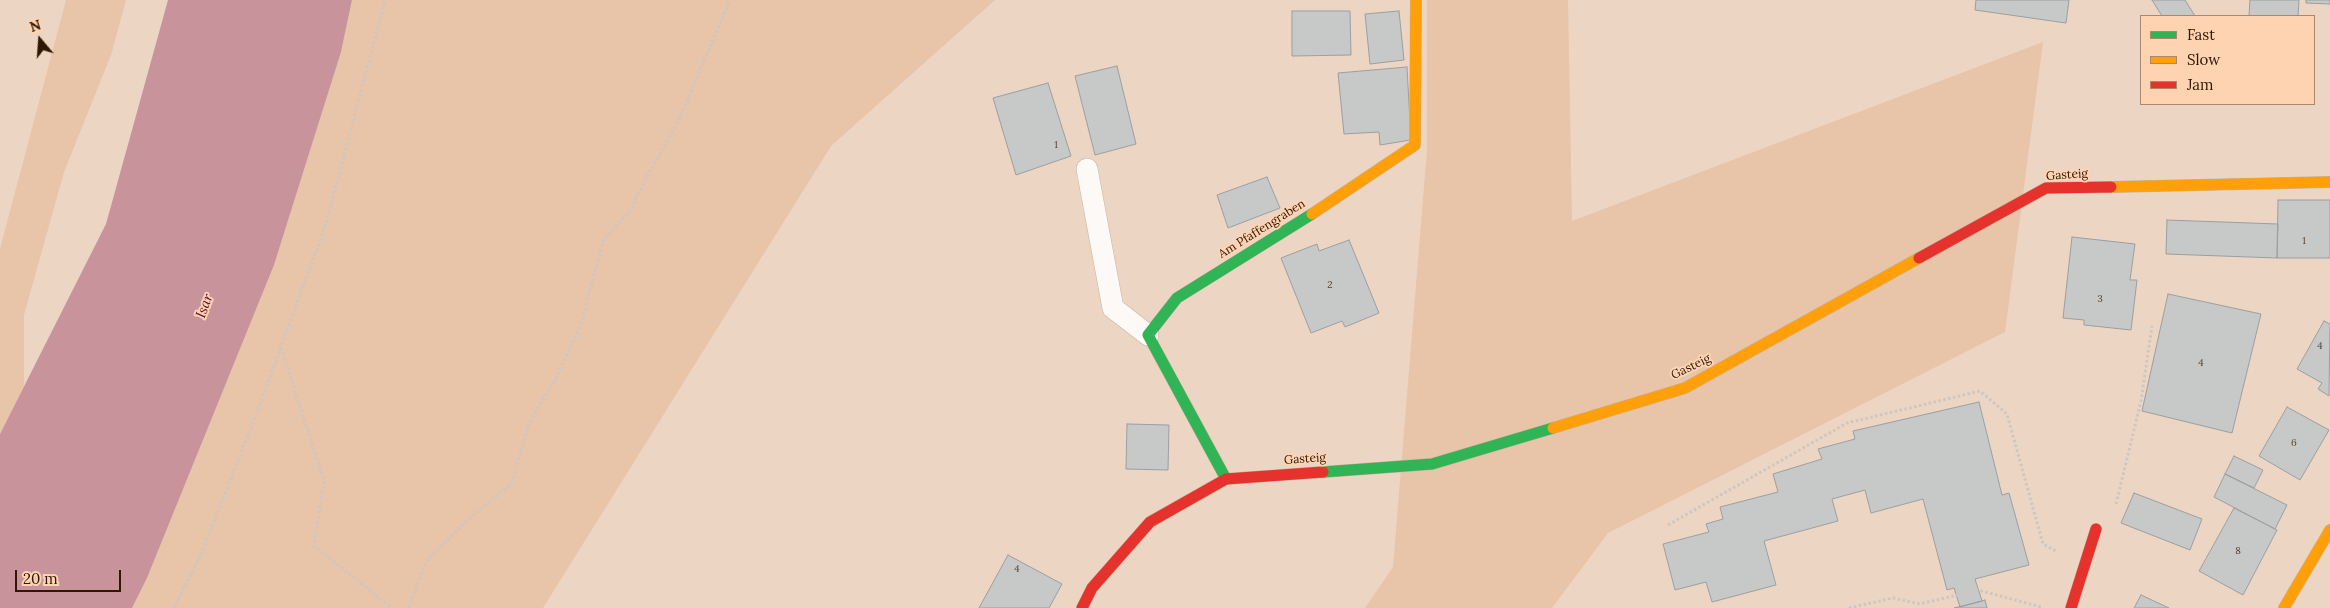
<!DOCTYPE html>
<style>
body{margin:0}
#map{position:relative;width:2330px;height:608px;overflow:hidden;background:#ecd5c3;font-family:Lora,serif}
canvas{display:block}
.legend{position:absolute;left:2140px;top:15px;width:175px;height:90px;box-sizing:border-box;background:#fdd3b2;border:1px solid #ab886b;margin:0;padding:6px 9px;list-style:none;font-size:15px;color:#301701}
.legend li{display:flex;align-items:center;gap:10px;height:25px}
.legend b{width:25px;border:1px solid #ab886b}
.north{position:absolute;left:15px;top:15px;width:50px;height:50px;-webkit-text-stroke:4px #fdd3b2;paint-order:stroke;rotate:342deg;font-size:14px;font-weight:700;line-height:20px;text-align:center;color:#301701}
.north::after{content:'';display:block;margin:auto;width:18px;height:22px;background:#301701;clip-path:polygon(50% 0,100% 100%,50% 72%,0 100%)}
.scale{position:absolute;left:15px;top:570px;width:106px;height:22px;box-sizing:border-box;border:2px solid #301701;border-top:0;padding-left:6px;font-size:15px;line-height:18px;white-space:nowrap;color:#301701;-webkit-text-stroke:4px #fdd3b2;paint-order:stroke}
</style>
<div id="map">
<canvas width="2330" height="608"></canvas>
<ul class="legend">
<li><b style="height:6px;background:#30b455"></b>Fast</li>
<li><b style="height:6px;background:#ff9f0a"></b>Slow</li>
<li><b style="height:6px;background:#e5322d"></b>Jam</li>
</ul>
<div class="north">N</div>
<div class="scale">20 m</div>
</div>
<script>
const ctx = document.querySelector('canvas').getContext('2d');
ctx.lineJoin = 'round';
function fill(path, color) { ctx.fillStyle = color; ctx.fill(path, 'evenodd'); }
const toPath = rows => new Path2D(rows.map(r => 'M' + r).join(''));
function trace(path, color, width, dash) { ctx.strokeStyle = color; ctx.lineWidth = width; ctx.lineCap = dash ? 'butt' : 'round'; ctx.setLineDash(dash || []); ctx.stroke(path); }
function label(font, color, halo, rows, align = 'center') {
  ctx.font = font + ' Lora,serif'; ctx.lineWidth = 4; ctx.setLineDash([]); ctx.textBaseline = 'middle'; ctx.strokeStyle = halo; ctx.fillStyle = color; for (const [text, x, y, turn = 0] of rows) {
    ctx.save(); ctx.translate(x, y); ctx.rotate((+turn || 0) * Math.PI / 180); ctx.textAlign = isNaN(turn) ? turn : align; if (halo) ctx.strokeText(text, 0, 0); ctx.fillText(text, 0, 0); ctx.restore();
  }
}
fill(toPath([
 [66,0,126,0,111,55,64,172,24,315,24,386,0,434,0,249],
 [352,0,995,0,831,146,543,608,132,608,147,578,274,265,341,52],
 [1427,0,1568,0,1572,221,2043,42,2005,332,1608,533,1552,608,1365,608,1393,567,1427,150]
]), '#e8c4a8');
fill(toPath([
 [168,0,352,0,341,52,274,265,147,578,132,608,0,608,0,434,106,224]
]), '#c9939c');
const building = toPath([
 [1976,0,2069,0,2066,23,1975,10,1976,0],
 [2152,0,2185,0,2195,16,2162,16,2152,0],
 [2250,0,2299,0,2298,16,2249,16,2250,0],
 [2306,0,2330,0,2330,4,2306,3,2306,0],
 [1292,11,1350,11,1351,55,1292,56,1292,11],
 [1399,11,1404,60,1370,64,1365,14,1399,11],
 [1117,66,1136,144,1095,155,1075,76,1117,66],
 [1407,67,1411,140,1380,145,1379,132,1344,134,1338,73,1407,67],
 [1048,83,1071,156,1016,175,993,98,1048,83],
 [1267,177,1280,208,1228,228,1217,195,1267,177],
 [2278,200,2330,200,2330,258,2277,258,2278,200],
 [2167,220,2278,224,2277,258,2166,254,2167,220],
 [2072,237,2135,244,2130,280,2137,280,2131,330,2084,325,2084,320,2063,318,2072,237],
 [1349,240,1379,313,1345,327,1342,321,1311,333,1281,258,1317,244,1319,251,1349,240],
 [2168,294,2261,314,2232,433,2142,411,2168,294],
 [2324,321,2330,324,2329,396,2318,389,2322,383,2297,369,2324,321],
 [1979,402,2002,495,2009,493,2029,565,1975,579,1982,601,1960,607,1954,588,1947,590,1923,499,1871,513,1865,490,1832,499,1838,521,1764,541,1776,585,1712,602,1706,582,1675,590,1663,544,1709,532,1706,524,1723,519,1720,507,1778,492,1773,474,1822,459,1818,449,1855,439,1853,431,1979,402],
 [2287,407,2329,430,2300,480,2259,456,2287,407],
 [1127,424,1169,425,1168,470,1126,469,1127,424],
 [2234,456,2263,470,2254,488,2225,474,2234,456],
 [2225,474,2287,505,2275,529,2214,497,2225,474],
 [2134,493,2202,519,2190,550,2121,523,2134,493],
 [2234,508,2277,530,2243,595,2199,571,2234,508],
 [1008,555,1062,584,1049,608,979,608,1008,555],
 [2141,595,2169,608,2134,608,2141,595],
 [1985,600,1987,608,1954,608,1982,601,1985,600]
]);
fill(building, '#c7c8c8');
trace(building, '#9b9fa0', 1);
const lane = toPath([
 [1087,169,1113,308,1148,335]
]);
const fast = toPath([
 [1323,472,1432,464,1553,428],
 [1226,479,1148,335,1177,298,1312,214]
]);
const slow = toPath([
 [2111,187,2330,182],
 [1312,214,1415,145,1416,0],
 [1553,428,1685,388,1919,258],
 [2284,608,2330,530]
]);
const jam = toPath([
 [1919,258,2046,188,2111,187],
 [1082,608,1092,588,1150,522,1226,479,1323,472],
 [2071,608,2096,529]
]);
trace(lane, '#c9b29e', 22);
trace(fast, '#c9b29e', 12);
trace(slow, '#c9b29e', 12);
trace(jam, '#c9b29e', 12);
trace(toPath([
 [281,348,324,480,314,546,392,608],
 [2116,504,2141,401,2152,326],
 [1668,525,1847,423,1980,391,2007,414,2043,544,2056,551],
 [174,608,201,555,254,420,326,224,385,0],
 [409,608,426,561,471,517,511,484,529,423,555,380,580,327,604,239,631,210,645,180,678,122,730,0],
 [1849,608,1893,598,1920,604,1978,590,2041,607]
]), '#cec7c1', 3, [2.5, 2.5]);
trace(lane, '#fcf9f6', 21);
trace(fast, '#30b455', 11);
trace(slow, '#ff9f0a', 11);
trace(jam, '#e5322d', 11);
label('10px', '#564333', null, [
 ["1",1056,145],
 ["1",2304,241],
 ["2",1330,285],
 ["3",2100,299],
 ["4",2320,346],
 ["4",2201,363],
 ["6",2294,443],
 ["8",2238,551],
 ["4",1017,569]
]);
label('12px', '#301701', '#fdd3b2', [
 ["Gasteig",2067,175,-4],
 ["Am Pfaffengraben",1262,229,-32],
 ["Gasteig",1691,367,-26],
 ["Gasteig",1305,459,-4]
]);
label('italic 14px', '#5e0b2f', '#fdd3b2', [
 ["Isar",205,306,-69]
]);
</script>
